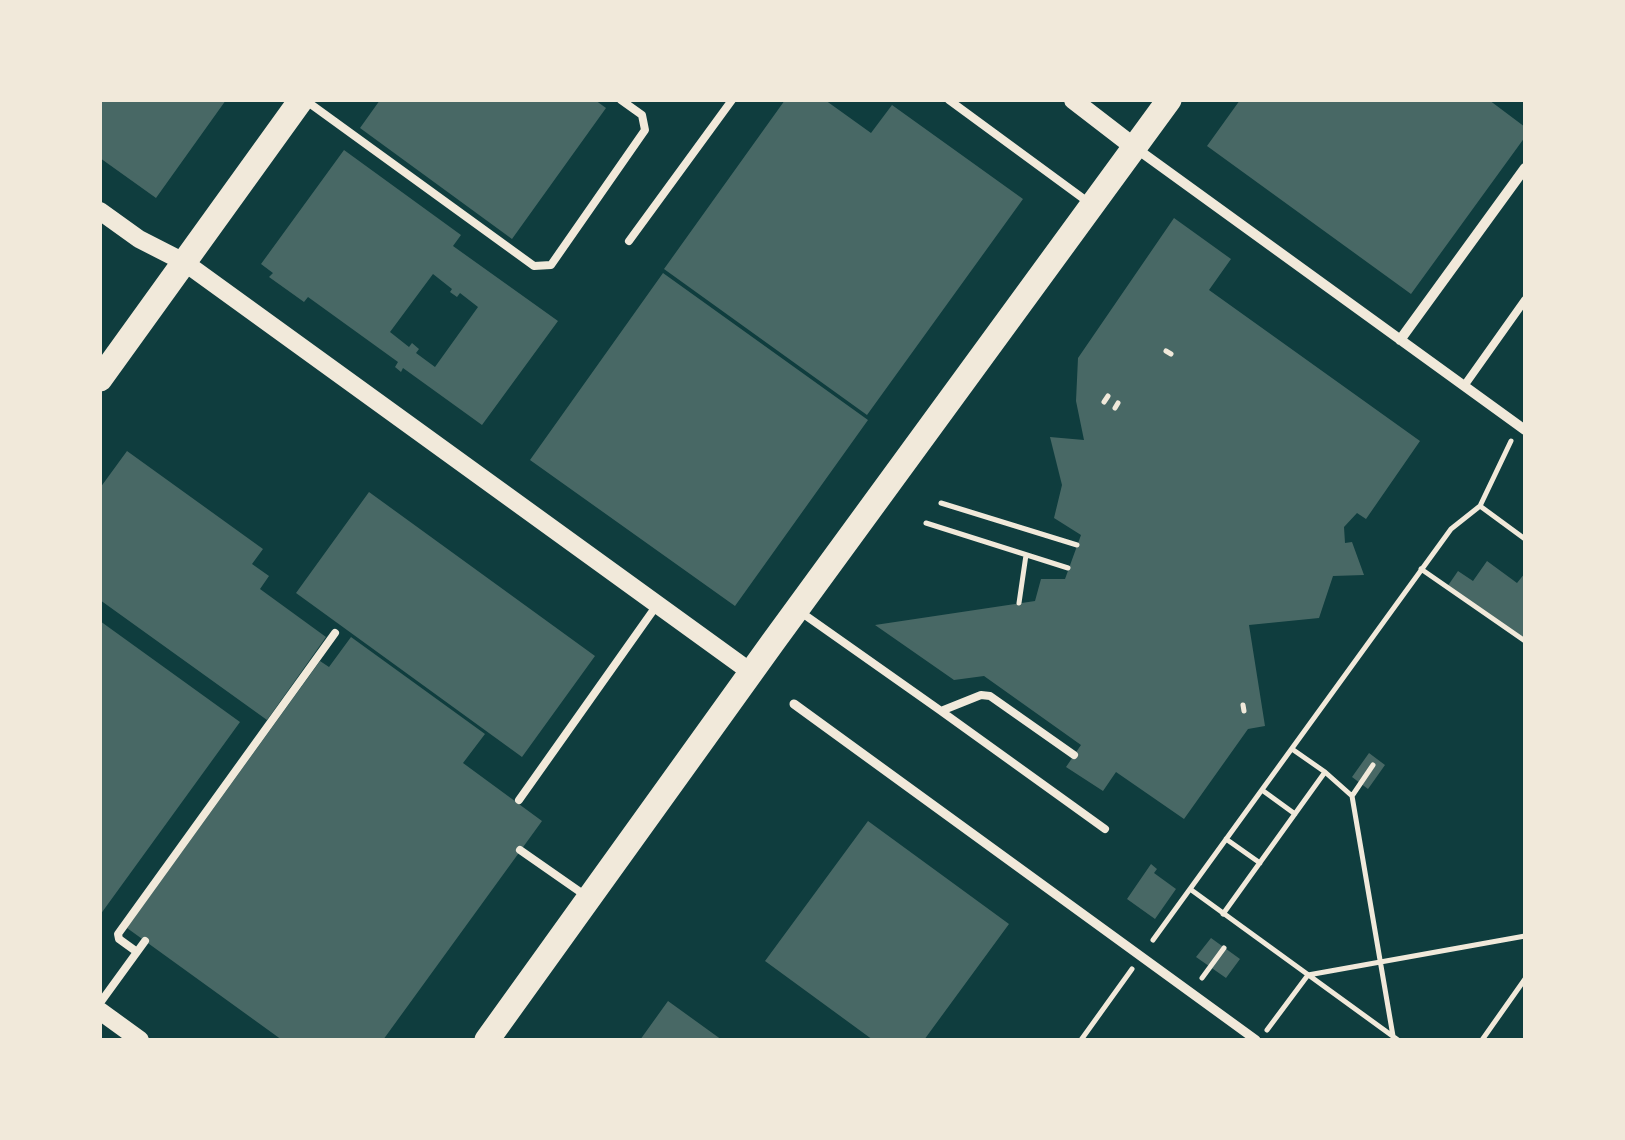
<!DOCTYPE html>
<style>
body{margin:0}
#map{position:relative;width:1625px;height:1140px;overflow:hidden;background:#0f3d3e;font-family:Inter,sans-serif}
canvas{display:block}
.frame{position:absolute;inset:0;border:102px solid #f1e9da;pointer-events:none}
</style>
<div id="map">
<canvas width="1625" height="1140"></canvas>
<div class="frame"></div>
</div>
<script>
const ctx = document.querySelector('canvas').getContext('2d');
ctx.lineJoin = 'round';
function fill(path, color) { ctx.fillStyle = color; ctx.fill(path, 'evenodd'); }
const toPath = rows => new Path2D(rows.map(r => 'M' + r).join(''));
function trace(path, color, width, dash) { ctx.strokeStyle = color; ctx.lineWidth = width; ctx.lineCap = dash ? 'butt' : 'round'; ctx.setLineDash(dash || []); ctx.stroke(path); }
fill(toPath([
 [100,100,226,100,156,198,100,158],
 [380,100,595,100,606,108,512,239,360,128],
 [785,100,825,100,871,133,892,105,1023,199,867,415,664,269],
 [1240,100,1489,100,1525,127,1525,137,1411,294,1207,146],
 [344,150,461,235,453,246,558,321,482,425,403,368,401,372,395,367,398,362,308,297,304,302,269,277,273,273,261,264],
 [433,274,452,289,450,292,457,297,460,293,478,307,435,367,416,353,419,349,412,343,409,347,390,332],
 [1174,218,1231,259,1209,290,1420,441,1366,519,1357,513,1344,527,1345,543,1352,542,1364,575,1333,576,1319,618,1249,625,1265,726,1248,729,1184,819,1116,772,1103,791,1066,767,1081,745,984,676,954,680,875,625,1035,601,1041,579,1065,579,1081,535,1054,518,1062,485,1050,437,1084,440,1076,401,1078,358],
 [663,273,868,420,735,606,530,460],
 [127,451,263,549,252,564,269,576,260,589,326,637,267,720,100,600,100,488],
 [369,492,595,656,522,757,296,593],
 [1487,561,1517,583,1525,573,1525,644,1447,587,1458,571,1473,581],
 [100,621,240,722,100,915],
 [351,637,485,734,463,763,542,821,383,1040,282,1040,127,928,320,661,329,667],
 [1369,753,1385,765,1368,789,1352,777],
 [868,821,1009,924,924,1040,873,1040,765,961],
 [1151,864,1157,869,1154,873,1176,889,1155,919,1127,899],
 [1211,938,1240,959,1226,978,1196,957],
 [668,1001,722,1040,640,1040]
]), '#486865');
trace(toPath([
 [1166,351,1171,354],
 [1104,402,1108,396],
 [1115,408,1118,403],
 [941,503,1077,545],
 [1480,506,1511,441],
 [926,523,1068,568],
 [1421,569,1525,641],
 [1019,603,1026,555],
 [1243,705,1244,711],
 [1292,749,1325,772,1352,796,1393,1036],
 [1262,790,1295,814],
 [1352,796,1373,765],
 [1226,839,1260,863],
 [1190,889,1398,1040],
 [1223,914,1325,772],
 [1153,940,1451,529,1480,506,1525,539],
 [1202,978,1224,948],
 [1267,1030,1308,975,1525,936],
 [1081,1040,1132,969],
 [1482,1040,1525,979]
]), '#f1e9da', 5);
trace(toPath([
 [305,100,534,266,551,265,645,130,642,115,621,100],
 [949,100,1088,202],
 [629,241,732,100],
 [1464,386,1525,300],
 [802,613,941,711,981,695,990,696,1074,755],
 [941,711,1105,829],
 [519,800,657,605],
 [520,850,586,896],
 [137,952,119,939,118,934,335,633],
 [100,1003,145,941]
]), '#f1e9da', 8);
trace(toPath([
 [794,704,1256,1040]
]), '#f1e9da', 9);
trace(toPath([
 [1137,149,1525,430],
 [1400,340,1525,168]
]), '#f1e9da', 10);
trace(toPath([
 [1073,100,1134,147],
 [100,211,139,239,184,262,752,673],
 [100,1011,140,1040]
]), '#f1e9da', 18);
trace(toPath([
 [100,379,301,100],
 [487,1040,773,642,1169,100]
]), '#f1e9da', 25);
</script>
